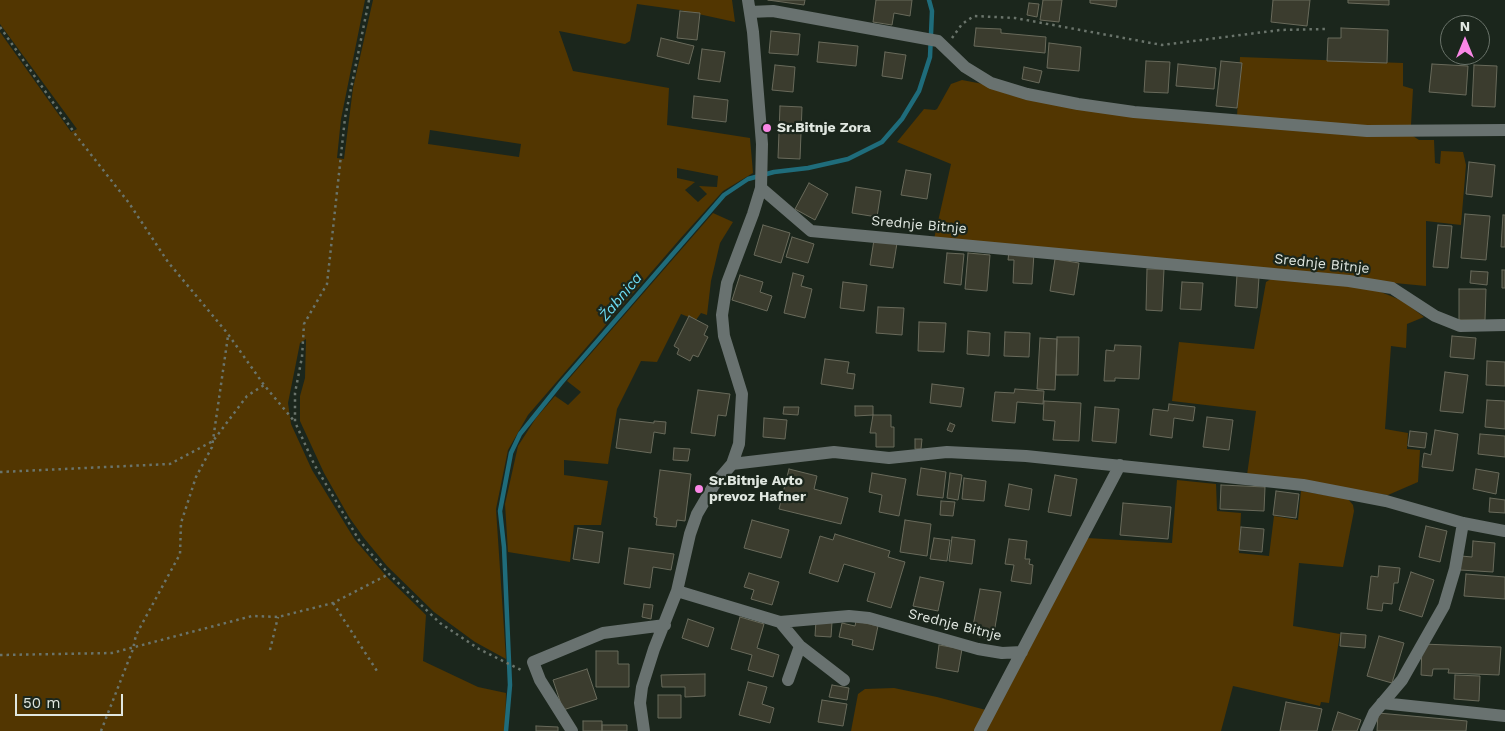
<!DOCTYPE html>
<meta charset="utf-8">
<style>
body{margin:0}
#map{position:relative;width:1505px;height:731px;overflow:hidden;background:#1b261c;font-family:"Work Sans",sans-serif}
canvas{display:block}
.north{position:absolute;left:1440px;top:15px;width:50px;height:50px;box-sizing:border-box;background:#1b261c;border:1px solid #6a736a;border-radius:50%;rotate:0deg;font-size:14px;font-weight:700;line-height:20px;text-align:center;color:#e0e7e0}
.north::after{content:'';display:block;margin:auto;width:18px;height:22px;background:#fa87e6;clip-path:polygon(50% 0,100% 100%,50% 72%,0 100%)}
.scale{position:absolute;left:15px;top:694px;width:108px;height:22px;box-sizing:border-box;border:2px solid #e0e7e0;border-top:0;padding-left:6px;font-size:15px;line-height:18px;white-space:nowrap;color:#e0e7e0;-webkit-text-stroke:4px #1b261c;paint-order:stroke}
</style>
<div id="map">
<canvas width="1505" height="731"></canvas>
<div class="north">N</div>
<div class="scale">50 m</div>
</div>
<script>
const ctx = document.querySelector('canvas').getContext('2d');
ctx.lineJoin = 'round';
function fill(path, color) { ctx.fillStyle = color; ctx.fill(path, 'evenodd'); }
const toPath = rows => new Path2D(rows.map(r => 'M' + r).join(''));
function trace(path, color, width, dash) { ctx.strokeStyle = color; ctx.lineWidth = width; ctx.lineCap = dash ? 'butt' : 'round'; ctx.setLineDash(dash || []); ctx.stroke(path); }
function label(font, color, halo, rows, align = 'center') {
  ctx.font = font + ' "Work Sans",sans-serif'; ctx.lineWidth = 4.5; ctx.setLineDash([]); ctx.textBaseline = 'middle'; ctx.strokeStyle = halo; ctx.fillStyle = color; for (const [text, x, y, turn = 0] of rows) {
    ctx.save(); ctx.translate(x, y); ctx.rotate((+turn || 0) * Math.PI / 180); ctx.textAlign = isNaN(turn) ? turn : align; if (halo) ctx.strokeText(text, 0, 0); ctx.fillText(text, 0, 0); ctx.restore();
  }
}
fill(toPath([
 [0,0,365,0,341,119,337,158,344,159,353,88,373,0,732,0,735,22,680,10,637,4,630,41,625,44,559,31,573,71,669,88,667,125,750,138,753,173,723,191,680,239,528,415,508,450,496,509,506,659,475,642,434,612,387,566,364,538,349,517,324,473,300,421,300,396,305,378,306,339,300,343,288,403,291,424,312,470,355,540,388,578,426,615,423,661,478,687,506,693,505,731,0,731,0,32,71,132,77,129,0,24],
 [430,130,521,144,519,157,428,144],
 [677,168,718,176,717,187,699,186,707,194,698,202,685,190,695,182,677,178],
 [1240,57,1403,63,1403,86,1413,89,1411,125,1366,126,1237,117],
 [962,80,983,84,1010,95,1413,136,1419,140,1434,140,1435,163,1440,164,1441,151,1463,152,1466,165,1461,225,1426,221,1426,286,934,239,951,164,897,142,924,109,935,110,937,109,951,84],
 [713,213,733,222,720,243,711,281,707,315,701,313,696,320,681,314,657,362,641,361,617,409,608,464,564,460,564,475,608,481,601,525,574,525,570,562,508,552,505,504,518,446,536,418,555,396,568,405,581,392,567,381],
 [1271,279,1371,288,1403,301,1424,317,1407,324,1406,348,1391,346,1385,429,1408,433,1407,449,1420,450,1418,482,1388,495,1247,475,1256,411,1172,401,1179,342,1254,349,1266,282],
 [1177,480,1216,484,1217,511,1241,513,1239,553,1269,556,1274,516,1298,520,1301,491,1348,499,1353,505,1354,511,1343,567,1299,563,1293,626,1340,634,1329,703,1321,702,1320,706,1233,686,1221,731,985,731,1087,538,1172,543],
 [894,688,937,697,986,710,977,731,851,731,858,694,865,689]
]), '#523601');
trace(toPath([
 [506,731,510,685,504,547,500,511,511,453,520,434,561,383,724,195,748,179,774,172,808,168,848,159,882,142,902,119,919,91,930,57,932,11,929,0]
]), '#1f6c7b', 4.5);
const building = toPath([
 [768,0,805,0,804,5,768,0],
 [876,0,912,0,910,16,894,13,892,25,873,22,876,0],
 [1043,0,1062,0,1059,22,1040,20,1043,0],
 [1090,0,1117,0,1116,7,1090,3,1090,0],
 [1273,0,1310,0,1307,26,1271,22,1273,0],
 [1348,0,1389,0,1389,5,1348,3,1348,0],
 [1029,3,1039,4,1037,17,1027,15,1029,3],
 [680,11,700,13,697,40,677,38,680,11],
 [976,28,1001,29,1001,33,1046,37,1045,53,974,46,976,28],
 [1341,28,1388,30,1387,63,1327,61,1328,38,1341,38,1341,28],
 [771,31,800,34,798,55,769,53,771,31],
 [661,38,694,46,689,64,657,56,661,38],
 [819,42,858,46,856,66,817,62,819,42],
 [1049,43,1081,47,1079,71,1047,68,1049,43],
 [702,49,725,52,720,82,698,79,702,49],
 [885,52,906,55,902,79,882,76,885,52],
 [1146,61,1170,62,1168,93,1144,92,1146,61],
 [1221,61,1242,63,1237,108,1216,106,1221,61],
 [1178,64,1216,68,1214,89,1176,86,1178,64],
 [1432,64,1468,66,1466,95,1429,92,1432,64],
 [775,65,795,67,793,92,772,90,775,65],
 [1474,65,1497,66,1495,107,1472,106,1474,65],
 [1024,67,1042,71,1039,83,1022,79,1024,67],
 [694,96,728,100,726,122,692,118,694,96],
 [780,106,802,107,800,159,778,158,780,106],
 [1469,162,1495,165,1492,197,1466,194,1469,162],
 [906,170,931,174,927,199,901,195,906,170],
 [809,183,828,194,815,220,795,209,809,183],
 [856,187,881,191,877,217,852,213,856,187],
 [1465,214,1490,216,1486,260,1461,258,1465,214],
 [1503,215,1505,215,1505,247,1501,247,1503,215],
 [763,225,790,233,781,263,754,255,763,225],
 [1438,225,1452,226,1448,268,1433,267,1438,225],
 [792,237,814,244,808,263,786,257,792,237],
 [874,240,897,243,893,268,870,265,874,240],
 [1009,251,1034,253,1032,284,1013,283,1014,260,1008,260,1009,251],
 [947,253,964,254,961,285,944,283,947,253],
 [968,253,990,255,987,291,965,289,968,253],
 [1055,259,1079,263,1074,295,1050,291,1055,259],
 [1147,269,1164,269,1162,311,1146,310,1147,269],
 [1502,270,1505,270,1505,288,1502,288,1502,270],
 [1471,271,1488,272,1487,285,1470,283,1471,271],
 [793,273,804,276,801,286,812,289,805,318,784,313,793,273],
 [740,275,763,282,760,292,772,296,767,311,732,300,740,275],
 [1237,275,1259,277,1257,308,1235,306,1237,275],
 [843,282,867,285,864,311,840,308,843,282],
 [1182,282,1203,283,1201,310,1180,309,1182,282],
 [1459,289,1486,289,1485,320,1459,320,1459,289],
 [878,307,904,308,902,335,876,333,878,307],
 [689,316,708,326,704,335,708,337,698,357,693,355,690,361,677,354,679,349,674,346,689,316],
 [919,322,946,323,944,352,918,351,919,322],
 [968,331,990,333,989,356,967,354,968,331],
 [1005,332,1030,333,1029,357,1004,356,1005,332],
 [1452,336,1476,338,1474,359,1450,357,1452,336],
 [1057,337,1079,337,1078,375,1056,375,1057,337],
 [1040,338,1057,339,1055,390,1037,389,1040,338],
 [1115,345,1141,346,1139,379,1115,378,1115,381,1104,381,1106,350,1114,351,1115,345],
 [825,359,849,362,847,373,855,374,853,389,821,384,825,359],
 [1487,361,1505,362,1505,386,1486,385,1487,361],
 [1445,372,1468,375,1463,413,1440,411,1445,372],
 [932,384,964,388,961,407,930,403,932,384],
 [1015,389,1044,391,1043,404,1017,402,1015,423,992,421,995,392,1014,393,1015,389],
 [698,390,730,394,726,416,718,415,715,436,691,433,698,390],
 [1487,400,1505,401,1505,429,1485,427,1487,400],
 [1044,401,1081,403,1079,441,1053,440,1055,421,1043,420,1044,401],
 [1169,404,1195,407,1193,421,1174,418,1172,438,1150,435,1153,409,1168,411,1169,404],
 [855,406,873,406,873,415,855,416,855,406],
 [784,407,799,407,798,415,783,414,784,407],
 [1095,407,1119,409,1116,443,1092,441,1095,407],
 [873,415,891,415,891,427,894,427,894,447,876,447,876,433,870,433,873,415],
 [1207,417,1233,420,1229,450,1203,447,1207,417],
 [764,418,787,420,785,439,763,437,764,418],
 [620,419,654,423,654,421,666,422,665,434,654,432,651,453,616,448,620,419],
 [950,423,955,425,952,432,947,430,950,423],
 [1435,430,1458,434,1453,471,1422,467,1424,453,1431,455,1435,430],
 [1410,431,1427,433,1425,448,1408,446,1410,431],
 [1480,434,1505,436,1505,457,1478,454,1480,434],
 [915,439,922,439,921,449,915,449,915,439],
 [674,448,690,449,688,461,673,460,674,448],
 [921,468,946,472,943,498,917,495,921,468],
 [789,469,817,476,814,489,848,498,841,524,779,509,789,469],
 [1476,469,1499,473,1496,494,1473,489,1476,469],
 [660,470,691,474,685,521,677,520,676,527,656,525,657,518,654,517,660,470],
 [872,473,906,479,899,516,879,512,882,495,869,492,872,473],
 [950,473,962,475,958,500,947,498,950,473],
 [1055,475,1077,479,1071,516,1048,512,1055,475],
 [964,478,986,481,984,501,962,499,964,478],
 [1009,484,1032,489,1029,510,1005,506,1009,484],
 [1221,485,1265,487,1264,511,1220,509,1221,485],
 [1276,491,1299,494,1296,518,1273,515,1276,491],
 [1490,498,1505,500,1505,513,1489,512,1490,498],
 [941,501,955,502,953,516,940,515,941,501],
 [1123,503,1171,507,1168,539,1120,535,1123,503],
 [752,520,789,530,781,558,744,548,752,520],
 [905,520,931,524,927,556,900,552,905,520],
 [1426,526,1447,531,1440,562,1419,557,1426,526],
 [1241,527,1264,529,1262,552,1239,550,1241,527],
 [578,528,603,532,599,563,573,559,578,528],
 [835,534,890,551,888,557,905,562,891,608,867,601,875,573,844,564,838,582,809,573,820,536,833,540,835,534],
 [952,537,975,540,972,564,949,561,952,537],
 [934,538,950,540,947,561,930,559,934,538],
 [1009,539,1027,541,1025,559,1030,559,1029,564,1033,565,1031,584,1011,581,1014,565,1005,564,1009,539],
 [1473,541,1495,543,1493,572,1460,570,1461,556,1472,557,1473,541],
 [629,548,674,554,671,570,653,567,650,588,624,584,629,548],
 [1379,566,1400,568,1398,583,1394,583,1392,604,1383,603,1382,611,1367,609,1371,576,1378,577,1379,566],
 [1411,572,1434,580,1422,617,1399,610,1411,572],
 [749,573,779,582,772,605,751,599,754,590,744,587,749,573],
 [1466,574,1505,577,1505,599,1464,596,1466,574],
 [920,577,944,582,938,611,913,606,920,577],
 [980,589,1001,592,993,639,979,637,981,627,973,626,980,589],
 [644,604,653,605,651,619,642,617,644,604],
 [740,617,764,624,757,648,779,655,773,677,748,670,752,655,731,649,740,617],
 [688,619,714,628,708,647,682,638,688,619],
 [816,621,832,622,831,637,815,636,816,621],
 [856,621,878,626,873,650,852,645,853,640,839,637,842,623,855,626,856,621],
 [1341,633,1366,635,1365,648,1340,646,1341,633],
 [1379,636,1404,643,1392,683,1367,676,1379,636],
 [1422,644,1501,647,1499,675,1448,673,1449,669,1433,669,1432,676,1421,675,1422,644],
 [939,645,962,649,958,672,936,668,939,645],
 [596,651,618,651,618,664,629,664,629,687,596,687,596,651],
 [587,669,597,699,563,710,553,680,587,669],
 [705,674,705,696,685,697,685,687,662,687,661,675,705,674],
 [1455,675,1480,676,1479,701,1454,699,1455,675],
 [748,682,767,687,762,704,774,708,770,723,739,715,748,682],
 [832,685,849,688,847,700,829,697,832,685],
 [658,695,681,695,681,718,658,718,658,695],
 [822,700,847,704,843,726,818,722,822,700],
 [1286,702,1322,709,1317,731,1280,731,1286,702],
 [1338,712,1361,720,1357,731,1332,731,1338,712],
 [1378,713,1467,721,1466,731,1377,731,1378,713],
 [583,721,602,721,602,731,583,731,583,721],
 [602,725,627,725,627,731,602,731,602,725],
 [536,726,558,727,558,731,536,731,536,726]
]);
fill(building, '#3b3c2e');
trace(building, '#696a5b', 1);
trace(toPath([
 [369,0,345,118,327,284,304,324,302,357,295,393,295,422,314,464,359,540,389,574,440,623,479,649,523,671],
 [0,27,78,138,129,203,168,262,228,334,264,385,295,422],
 [952,38,962,24,974,16,1015,18,1162,45,1280,30,1327,29],
 [0,472,170,464,213,441,247,396,264,385],
 [333,603,377,671],
 [270,650,278,617],
 [0,655,112,653,252,616,278,617,333,603,389,574],
 [101,731,133,649,136,635,180,554,181,523,196,477,212,447,228,336]
]), '#6a746b', 2.5, [2.5, 4]);
trace(toPath([
 [750,12,773,11,938,41,965,67,991,83,1027,94,1078,104,1134,112,1367,131,1505,130],
 [761,188,811,231,1349,281,1392,288,1435,316,1460,326,1505,325],
 [732,464,834,452,889,458,947,452,1026,456,1303,485,1386,501,1463,523,1505,531],
 [677,591,780,622,849,616,869,618,978,649,1002,653,1022,652],
 [780,622,800,646,844,680],
 [788,680,800,646],
 [1382,703,1505,716],
 [572,731,540,680,533,662,603,633,665,625],
 [644,731,640,703,642,687,654,649,677,591,690,534,697,514,714,485,732,464,739,444,742,394,724,336,722,315,727,283,753,214,761,188,762,144,753,32,748,0],
 [980,731,1120,465],
 [1366,731,1374,713,1402,680,1444,606,1455,569,1463,523]
]), '#697270', 12);
for (const [x, y, r, color] of [
 [767,128,5,"#fa87e6"],
 [699,489,5,"#fa87e6"]
]) { const dot = new Path2D(); dot.arc(x, y, r, 0, 2 * Math.PI); ctx.fillStyle = color; ctx.fill(dot); trace(dot, '#1b261c', 2); }
label('bold 14px', '#e0e7e0', '#1b261c', [
 ["Sr.Bitnje Zora",777,128],
 ["Sr.Bitnje Avto",709,481],
 ["prevoz Hafner",709,497]
], 'left');
label('14px', '#e0e7e0', '#1b261c', [
 ["Srednje Bitnje",919,225,5],
 ["Srednje Bitnje",1322,264,6],
 ["Srednje Bitnje",955,625,14]
]);
label('italic 15px', '#6ddbf3', '#1b261c', [
 ["Žabnica",621,297,-50]
]);
</script>
